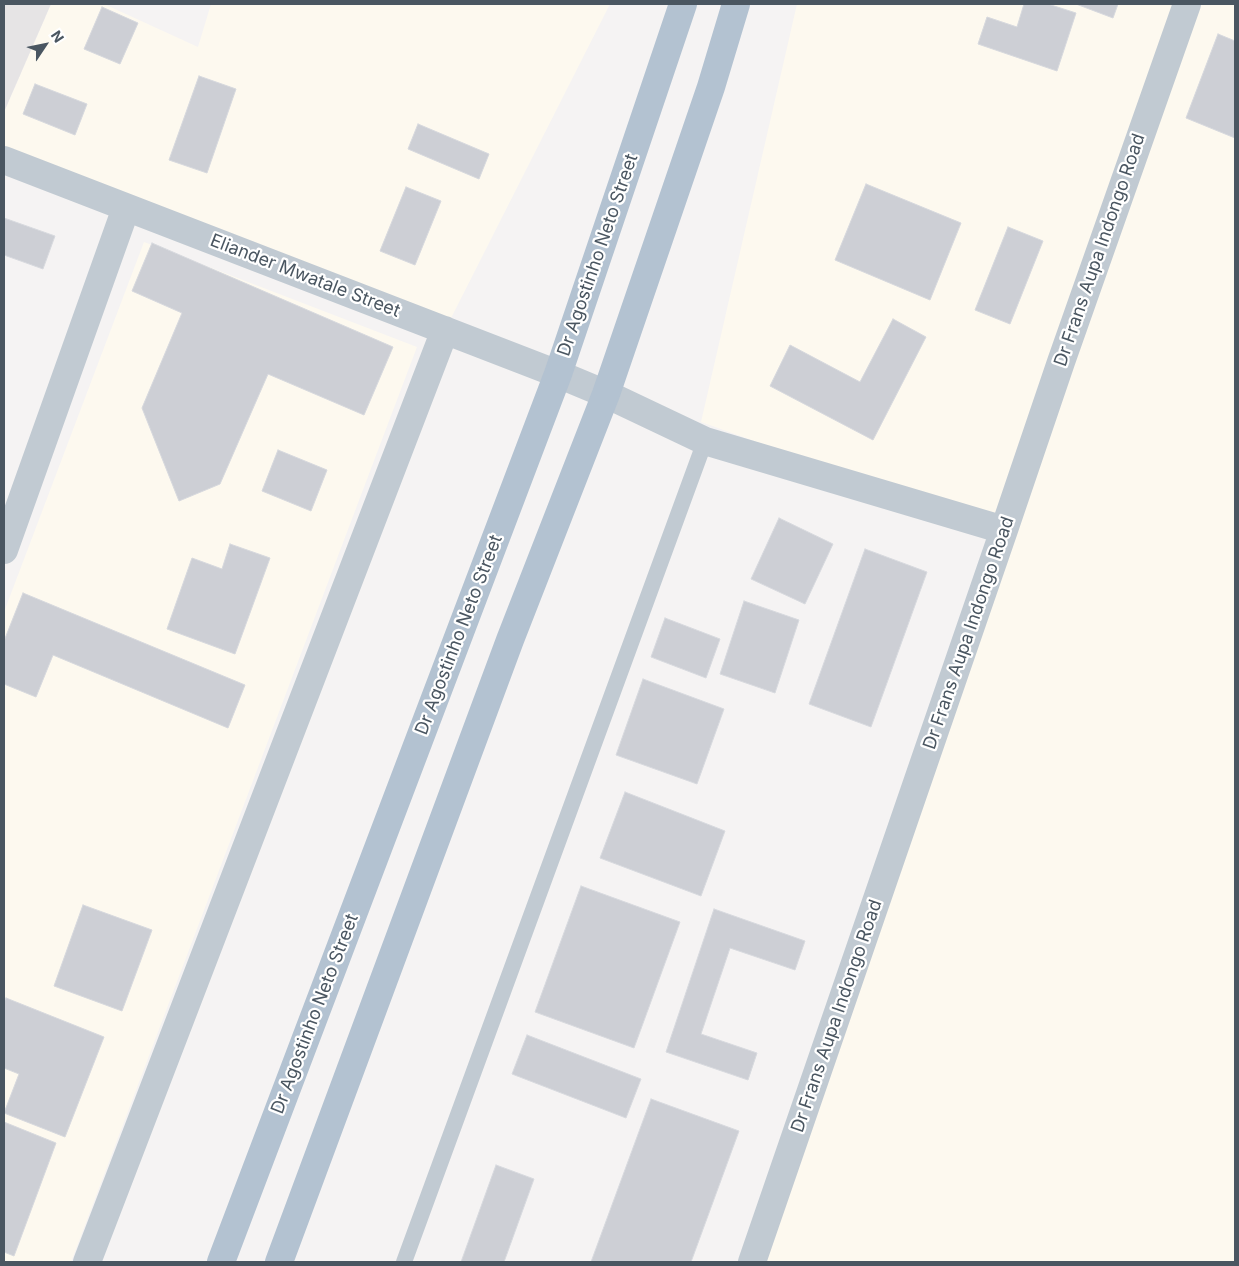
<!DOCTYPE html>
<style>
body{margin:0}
#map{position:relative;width:1239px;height:1266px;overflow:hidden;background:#f5f3f3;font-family:Inter,sans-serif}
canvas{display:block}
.frame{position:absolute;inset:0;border:5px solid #4a5661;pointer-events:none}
.north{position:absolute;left:20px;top:20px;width:50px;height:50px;-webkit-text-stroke:4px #fff;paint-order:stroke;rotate:56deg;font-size:14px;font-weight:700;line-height:20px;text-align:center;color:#4a5661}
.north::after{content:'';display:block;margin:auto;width:18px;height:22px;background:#4a5661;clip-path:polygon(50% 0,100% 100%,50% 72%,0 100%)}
</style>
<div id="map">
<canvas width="1239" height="1266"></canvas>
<div class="frame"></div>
<div class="north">N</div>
</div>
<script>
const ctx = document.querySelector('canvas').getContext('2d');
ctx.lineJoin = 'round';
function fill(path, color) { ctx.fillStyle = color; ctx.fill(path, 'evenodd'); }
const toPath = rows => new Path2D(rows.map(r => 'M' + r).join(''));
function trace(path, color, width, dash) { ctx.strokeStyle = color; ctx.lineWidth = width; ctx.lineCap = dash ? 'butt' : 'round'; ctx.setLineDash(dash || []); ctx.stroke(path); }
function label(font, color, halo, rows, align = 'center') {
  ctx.font = font + ' Inter,sans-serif'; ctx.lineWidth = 4.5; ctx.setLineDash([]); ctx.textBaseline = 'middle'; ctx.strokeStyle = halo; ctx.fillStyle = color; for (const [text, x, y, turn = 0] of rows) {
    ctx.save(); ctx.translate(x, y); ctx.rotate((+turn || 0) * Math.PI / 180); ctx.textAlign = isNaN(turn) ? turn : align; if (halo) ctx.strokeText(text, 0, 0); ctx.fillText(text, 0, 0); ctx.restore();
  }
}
fill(toPath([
 [51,4,104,4,198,47,211,4,610,4,445,330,4,160,4,112],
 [797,4,1235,4,1235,1262,752,1262,1004,530,701,422],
 [144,242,417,347,71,1262,4,1262,4,612]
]), '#fdf9ef');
fill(toPath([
 [4,4,51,4,4,112]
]), '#e6e4e5');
const building = toPath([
 [1024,4,1048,4,1076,13,1057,71,978,44,987,17,1017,27,1024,4],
 [1076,4,1118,4,1113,18,1076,4],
 [102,7,138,23,120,64,84,49,102,7],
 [1218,34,1235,41,1235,138,1186,118,1218,34],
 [199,76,236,89,207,173,169,160,199,76],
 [35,84,87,104,75,135,23,114,35,84],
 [418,124,489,154,479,179,408,149,418,124],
 [866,184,961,223,930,300,835,260,866,184],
 [406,187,441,201,415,265,380,251,406,187],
 [4,218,55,236,43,269,4,255,4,218],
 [1008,227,1043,241,1010,324,975,310,1008,227],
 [152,243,393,347,364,415,268,374,220,484,179,501,142,408,182,313,132,291,152,243],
 [893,319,926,337,873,440,770,386,790,345,860,382,893,319],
 [278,450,327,470,311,511,262,491,278,450],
 [779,518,833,544,805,604,751,579,779,518],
 [230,544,270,558,235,654,167,629,192,558,222,569,230,544],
 [865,549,927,572,871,727,809,704,865,549],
 [23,593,245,685,228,728,53,655,36,697,4,684,4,641,23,593],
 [744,601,799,620,775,693,720,674,744,601],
 [665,618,720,639,706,678,651,657,665,618],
 [643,679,724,709,697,784,616,755,643,679],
 [625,792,725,831,701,896,600,858,625,792],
 [581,886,680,922,634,1048,535,1012,581,886],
 [83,905,152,930,122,1011,54,986,83,905],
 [714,909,805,941,795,970,730,948,701,1034,757,1053,748,1080,666,1052,714,909],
 [6,998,104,1037,65,1137,4,1113,19,1074,4,1068,4,1002,6,998],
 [527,1035,641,1079,626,1118,512,1074,527,1035],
 [651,1099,739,1131,691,1262,591,1262,651,1099],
 [4,1122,56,1143,14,1256,4,1252,4,1122],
 [496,1165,534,1179,504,1262,461,1262,496,1165]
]);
fill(building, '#cdcfd5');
trace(building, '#d7d9de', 1);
trace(toPath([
 [404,1262,705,441]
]), '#c1cad2', 16);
trace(toPath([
 [4,160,558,374,606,394,705,441,1004,530],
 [4,550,126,208],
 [87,1262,445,330],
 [752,1262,1004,530,1061,362,1187,4]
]), '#c1cad2', 28);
trace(toPath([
 [221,1262,558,374,683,4],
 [279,1262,510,640,606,394,711,87,736,4]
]), '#b3c2d1', 28);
label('18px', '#4a5661', '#fff', [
 ["Dr Frans Aupa Indongo Road",1100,250,-71],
 ["Dr Agostinho Neto Street",598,255,-71],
 ["Eliander Mwatale Street",305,276,21],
 ["Dr Frans Aupa Indongo Road",969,633,-71],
 ["Dr Agostinho Neto Street",459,635,-69],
 ["Dr Agostinho Neto Street",315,1014,-69],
 ["Dr Frans Aupa Indongo Road",837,1016,-71]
]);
</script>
